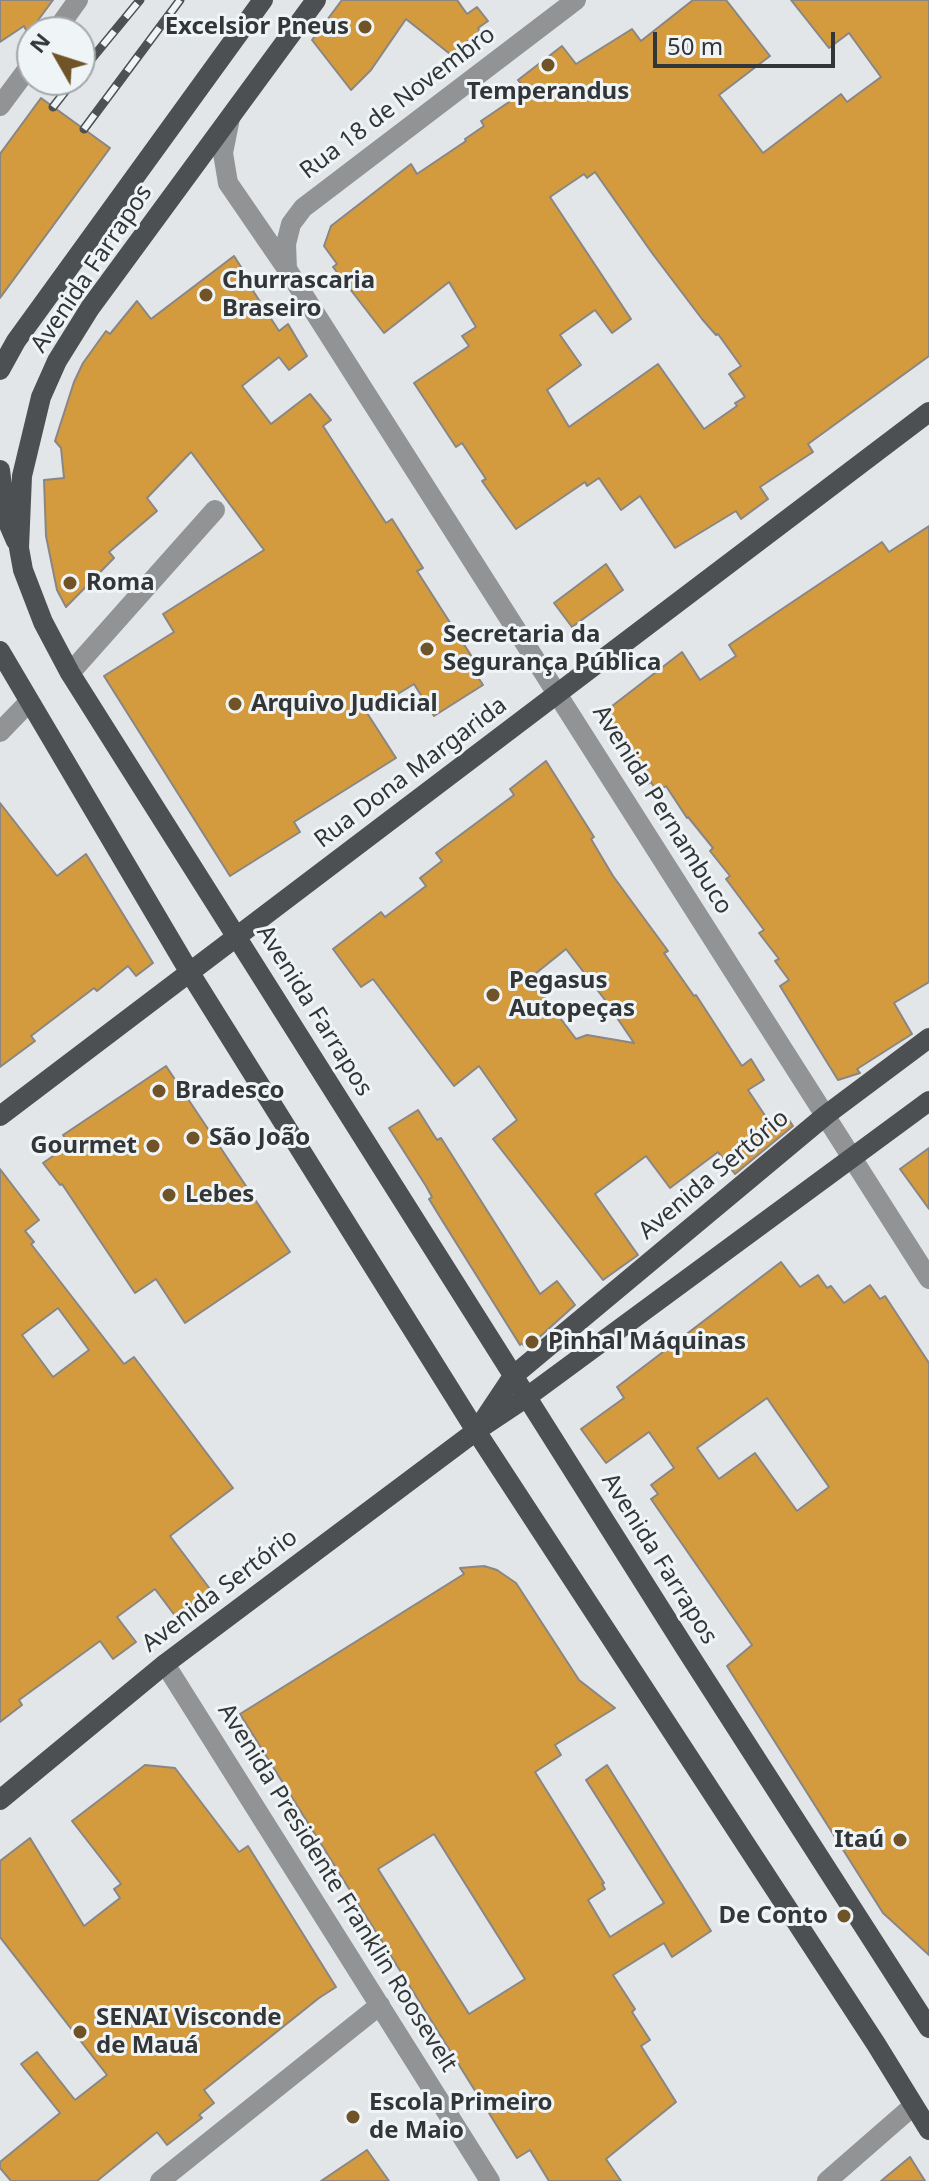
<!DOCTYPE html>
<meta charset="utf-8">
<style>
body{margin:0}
#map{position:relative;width:929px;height:2181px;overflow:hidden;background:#e2e6e9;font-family:"Noto Sans",sans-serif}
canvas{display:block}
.north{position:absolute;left:16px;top:16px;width:80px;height:80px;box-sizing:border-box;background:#eff4f7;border:2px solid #a4a8aa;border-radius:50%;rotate:309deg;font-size:22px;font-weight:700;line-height:32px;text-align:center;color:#343537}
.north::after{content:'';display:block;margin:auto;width:28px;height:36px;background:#705326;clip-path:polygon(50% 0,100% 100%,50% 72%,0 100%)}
.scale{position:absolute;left:653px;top:32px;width:182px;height:36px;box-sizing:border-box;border:4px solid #343537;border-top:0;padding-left:10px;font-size:24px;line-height:28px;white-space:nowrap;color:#343537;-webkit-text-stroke:6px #eff4f7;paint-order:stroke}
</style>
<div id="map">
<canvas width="929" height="2181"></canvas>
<div class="north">N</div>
<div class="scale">50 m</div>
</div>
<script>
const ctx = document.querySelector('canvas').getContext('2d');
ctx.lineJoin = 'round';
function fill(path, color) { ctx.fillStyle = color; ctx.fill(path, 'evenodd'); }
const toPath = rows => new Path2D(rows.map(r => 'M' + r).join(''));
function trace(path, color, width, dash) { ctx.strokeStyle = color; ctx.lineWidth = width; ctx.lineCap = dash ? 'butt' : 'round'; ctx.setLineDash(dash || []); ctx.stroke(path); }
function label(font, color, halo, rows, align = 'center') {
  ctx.font = font + ' "Noto Sans",sans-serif'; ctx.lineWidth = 6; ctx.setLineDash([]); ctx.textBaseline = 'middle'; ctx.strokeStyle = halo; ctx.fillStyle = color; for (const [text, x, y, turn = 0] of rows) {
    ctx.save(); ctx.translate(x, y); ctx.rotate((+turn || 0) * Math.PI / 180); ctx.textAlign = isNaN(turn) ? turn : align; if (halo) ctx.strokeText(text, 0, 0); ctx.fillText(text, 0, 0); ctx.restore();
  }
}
const building = toPath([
 [0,0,53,0,28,34,24,26,0,42,0,0],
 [342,0,457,0,467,14,477,7,488,21,478,28,480,32,450,54,406,19,371,70,351,90,312,40,342,0],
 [693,0,726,0,770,56,719,95,763,153,841,94,847,102,881,77,849,33,829,48,791,0,929,0,929,356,808,444,813,452,760,487,768,499,741,519,736,511,675,548,640,496,621,510,599,478,587,486,585,482,516,529,482,481,486,479,462,443,456,447,414,383,469,346,462,336,476,327,449,282,384,333,333,267,337,264,324,246,331,226,411,164,417,174,466,141,465,139,484,126,481,121,512,100,523,86,518,80,562,46,576,64,632,29,641,41,693,0],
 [595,172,652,253,702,319,716,335,718,334,741,366,729,374,745,397,735,403,737,406,704,429,658,364,569,427,547,390,581,365,560,335,595,310,612,333,631,319,550,197,584,174,587,178,595,172],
 [41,98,110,148,0,298,0,154,41,98],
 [234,256,250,281,248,283,279,331,288,324,307,356,289,370,279,357,242,386,271,424,310,394,331,420,323,426,386,523,392,519,423,568,417,571,481,671,476,674,483,685,434,716,414,684,367,713,396,758,294,822,300,832,230,876,104,676,174,632,163,614,264,550,191,452,147,498,157,511,109,552,114,558,66,607,57,590,46,536,44,480,64,478,61,448,55,441,74,382,83,363,106,331,110,334,137,301,151,319,234,256],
 [929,526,929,982,894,1003,912,1034,857,1069,860,1073,838,1080,780,986,789,980,775,961,779,959,759,933,764,930,726,879,730,876,710,851,713,848,688,817,687,818,666,786,657,792,651,782,647,784,603,713,682,652,700,680,736,656,729,645,776,613,882,542,889,552,929,526],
 [606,564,623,590,572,627,554,603,606,564],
 [546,761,594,837,591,839,613,876,668,951,664,953,694,996,696,995,742,1066,751,1059,764,1080,748,1090,770,1123,785,1114,793,1126,735,1174,718,1152,670,1188,646,1156,595,1194,638,1255,603,1280,493,1139,517,1120,479,1066,454,1086,373,979,361,987,333,949,381,912,385,917,426,886,420,878,442,861,436,853,514,795,510,789,546,761],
 [566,949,605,1000,634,1043,587,1035,576,1039,530,978,566,949],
 [0,803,57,876,86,854,153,963,136,976,128,966,97,991,94,988,31,1036,35,1041,0,1067,0,803],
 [166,1066,290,1252,185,1323,156,1279,135,1293,62,1184,60,1185,43,1163,69,1145,63,1135,166,1066],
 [418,1110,437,1140,441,1138,540,1294,557,1281,575,1305,535,1341,534,1338,524,1346,522,1343,520,1345,440,1217,429,1199,432,1197,426,1186,389,1128,418,1110],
 [929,1148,929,1209,900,1169,929,1148],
 [0,1169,39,1220,25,1231,34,1242,31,1244,124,1364,134,1357,233,1488,170,1536,210,1589,176,1617,155,1589,117,1617,136,1642,113,1659,100,1641,19,1700,22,1705,0,1722,0,1169],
 [58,1308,89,1350,53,1377,22,1335,58,1308],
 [781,1262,800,1287,818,1275,827,1288,831,1286,844,1303,870,1285,880,1299,885,1296,929,1363,929,1955,883,1913,727,1666,752,1645,651,1499,658,1494,651,1485,674,1468,649,1432,606,1463,581,1429,624,1398,617,1387,781,1262],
 [767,1398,829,1487,797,1511,755,1453,719,1479,697,1448,767,1398],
 [484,1566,497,1570,516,1583,579,1680,615,1708,555,1745,561,1755,535,1772,604,1883,602,1884,605,1889,588,1900,610,1937,664,1903,586,1780,607,1765,711,1931,672,1957,664,1943,613,1975,635,2009,632,2012,650,2040,641,2046,676,2102,606,2159,621,2181,549,2181,530,2150,517,2158,240,1714,464,1574,460,1568,484,1566],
 [434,1834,525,1979,469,2014,378,1869,434,1834],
 [145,1765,175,1768,239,1852,248,1846,336,1987,319,1998,204,2090,214,2103,199,2115,202,2118,167,2145,157,2132,97,2181,11,2181,0,2168,0,2162,60,2113,21,2064,37,2052,75,2100,107,2075,0,1937,0,1861,30,1838,84,1926,120,1898,114,1889,121,1884,72,1821,145,1765],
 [367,2150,389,2181,321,2181,367,2150],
 [910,2157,925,2181,881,2181,910,2157]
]);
fill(building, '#d39b3e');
trace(building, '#898683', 2);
trace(toPath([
 [55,32,78,0],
 [0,106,32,63],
 [230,118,223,153,228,183,287,269,929,1279],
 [287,269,286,244,291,224,303,208,576,0],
 [70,673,215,510],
 [0,732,29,702],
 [165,1664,490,2181],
 [160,2181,380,2005],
 [827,2181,913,2106]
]), '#919394', 20);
trace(toPath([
 [316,0,90,308,57,361,41,397,22,476,19,548,23,570,43,622,70,673,687,1651,929,2028],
 [0,370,16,341,263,0],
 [0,470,6,518,16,541],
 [0,651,190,973,476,1431,876,2044,929,2130],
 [0,1116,929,412],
 [483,1421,513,1376,826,1115,929,1038],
 [0,1800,165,1664,293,1568,476,1431,527,1397,929,1101]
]), '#4c5052', 20);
const rail = toPath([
 [80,73,140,0],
 [53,107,74,80],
 [84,129,180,0]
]);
trace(rail, '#4e5052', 9);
trace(rail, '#eff4f7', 6, [18]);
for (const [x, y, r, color] of [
 [365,27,8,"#705326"],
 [548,65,8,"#705326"],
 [206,295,8,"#705326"],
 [70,583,8,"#705326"],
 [427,649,8,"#705326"],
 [235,704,8,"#705326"],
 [493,995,8,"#705326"],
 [159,1091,8,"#705326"],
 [193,1138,8,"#705326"],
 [153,1146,8,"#705326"],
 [169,1195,8,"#705326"],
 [532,1342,8,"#705326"],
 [900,1840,8,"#705326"],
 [844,1916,8,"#705326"],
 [80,2032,8,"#705326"],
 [353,2117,8,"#705326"]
]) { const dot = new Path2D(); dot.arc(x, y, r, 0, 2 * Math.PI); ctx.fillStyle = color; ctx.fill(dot); trace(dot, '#eff4f7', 3); }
label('bold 24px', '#343537', '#eff4f7', [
 ["Excelsior Pneus",349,27,"right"],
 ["Temperandus",548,92,"center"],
 ["Churrascaria",222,281],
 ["Braseiro",222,309],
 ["Roma",86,583],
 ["Secretaria da",443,635],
 ["Segurança Pública",443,663],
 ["Arquivo Judicial",251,704],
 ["Pegasus",509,981],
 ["Autopeças",509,1009],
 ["Bradesco",175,1091],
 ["São João",209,1138],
 ["Gourmet",137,1146,"right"],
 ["Lebes",185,1195],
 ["Pinhal Máquinas",548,1342],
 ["Itaú",884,1840,"right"],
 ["De Conto",828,1916,"right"],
 ["SENAI Visconde",96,2018],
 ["de Mauá",96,2046],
 ["Escola Primeiro",369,2103],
 ["de Maio",369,2131]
], 'left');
label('24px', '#343537', '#eff4f7', [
 ["Rua 18 de Novembro",398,103,-37],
 ["Avenida Farrapos",92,269,-56],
 ["Rua Dona Margarida",411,773,-37],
 ["Avenida Pernambuco",662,810,58],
 ["Avenida Farrapos",314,1011,58],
 ["Avenida Sertório",714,1175,-40],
 ["Avenida Farrapos",659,1559,58],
 ["Avenida Sertório",220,1591,-37],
 ["Avenida Presidente Franklin Roosevelt",337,1888,58]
]);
</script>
